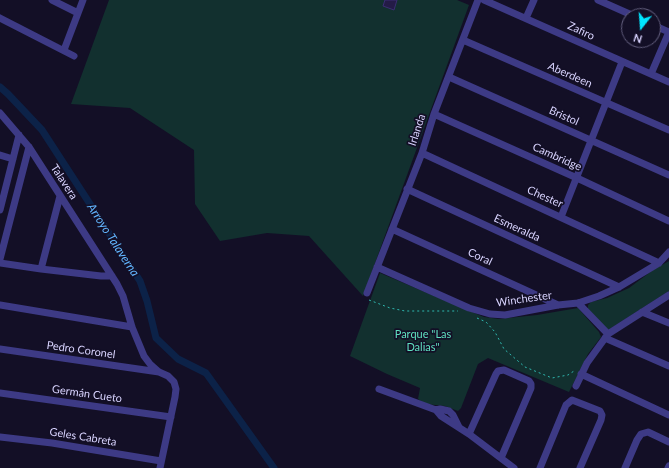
<!DOCTYPE html>
<meta charset="utf-8">
<style>
body{margin:0}
#map{position:relative;width:669px;height:468px;overflow:hidden;background:#130f26;font-family:Lato,sans-serif}
canvas{display:block}
.north{position:absolute;left:621px;top:8px;width:40px;height:40px;box-sizing:border-box;background:#130f26;border:1px solid #625e7d;border-radius:50%;rotate:197deg;font-size:11px;font-weight:700;line-height:16px;text-align:center;color:#d9d4ff}
.north::after{content:'';display:block;margin:auto;width:14px;height:18px;background:#00e5ff;clip-path:polygon(50% 0,100% 100%,50% 72%,0 100%)}
</style>
<div id="map">
<canvas width="669" height="468"></canvas>
<div class="north">N</div>
</div>
<script>
const ctx = document.querySelector('canvas').getContext('2d');
ctx.lineJoin = 'round';
function fill(path, color) { ctx.fillStyle = color; ctx.fill(path, 'evenodd'); }
const toPath = rows => new Path2D(rows.map(r => 'M' + r).join(''));
function trace(path, color, width, dash) { ctx.strokeStyle = color; ctx.lineWidth = width; ctx.lineCap = dash ? 'butt' : 'round'; ctx.setLineDash(dash || []); ctx.stroke(path); }
function label(font, color, halo, rows, align = 'center') {
  ctx.font = font + ' Lato,sans-serif'; ctx.lineWidth = 3.5; ctx.setLineDash([]); ctx.textBaseline = 'middle'; ctx.strokeStyle = halo; ctx.fillStyle = color; for (const [text, x, y, turn = 0] of rows) {
    ctx.save(); ctx.translate(x, y); ctx.rotate((+turn || 0) * Math.PI / 180); ctx.textAlign = isNaN(turn) ? turn : align; if (halo) ctx.strokeText(text, 0, 0); ctx.fillText(text, 0, 0); ctx.restore();
  }
}
fill(toPath([
 [109,0,457,0,469,5,363,296,309,236,267,233,220,241,195,204,194,150,130,108,71,104],
 [669,261,669,291,608,330,588,309,588,305,591,302,607,298,629,288,653,270],
 [380,273,484,317,499,319,537,315,578,308,599,332,601,337,588,354,569,392,488,358,478,364,461,408,458,411,445,406,425,404,418,399,420,388,387,374,350,356]
]), '#12302f');
trace(toPath([
 [0,87,8,94,42,130,140,281,147,301,156,338,178,359,206,373,274,468]
]), '#0c2248', 7);
const building = toPath([
 [385,0,397,0,394,10,383,6,385,0]
]);
fill(building, '#241b47');
trace(building, '#3b2d73', 1);
trace(toPath([
 [369,300,390,308,405,311,458,311],
 [477,318,486,322,495,332,504,349,525,367,552,378,568,375,574,371]
]), '#2fb8b0', 1, [2, 3]);
trace(toPath([
 [52,0,78,13],
 [484,0,669,82],
 [598,0,634,16],
 [0,18,74,56],
 [526,18,534,0],
 [653,25,669,32],
 [463,40,669,130],
 [64,50,83,0],
 [651,74,669,32],
 [449,77,669,175],
 [0,113,29,147,117,284,123,296,132,327,144,356,150,364,159,372,168,376,174,382,176,389,175,397,160,468],
 [434,114,577,178,669,221],
 [422,153,659,263],
 [0,155,13,159],
 [407,189,619,287],
 [0,210,19,135],
 [561,217,622,62],
 [392,229,558,305],
 [0,259,29,147],
 [0,263,41,269,101,276,112,276],
 [377,267,469,308,490,314,505,315,558,305,578,303,599,296,619,287,659,263,669,252],
 [41,269,60,196],
 [367,293,422,153,434,114,478,0],
 [578,303,608,334],
 [0,305,132,327],
 [642,312,669,323],
 [605,338,669,366],
 [0,349,159,372],
 [581,374,669,415],
 [576,386,587,363,608,334,669,295],
 [379,389,436,410,440,409,449,411,453,415,459,427],
 [0,393,171,417],
 [436,410,441,416,469,434,514,468],
 [469,434,496,374,498,371,504,370,529,381,531,384,531,388,501,458],
 [0,437,52,443,161,461],
 [540,468,566,405,572,400,600,411,602,415,601,420,580,468],
 [625,468,637,440,641,434,648,432,669,442],
 [668,468,669,466]
]), '#3d3a85', 7);
label('11px', '#d9d4ff', '#130f26', [
 ["Zafiro",581,31,25],
 ["Aberdeen",570,75,24],
 ["Bristol",564,116,24],
 ["Irlanda",417,130,-72],
 ["Cambridge",557,157,24],
 ["Talavera",64,182,57],
 ["Chester",545,197,24],
 ["Esmeralda",517,228,25],
 ["Coral",480,257,25],
 ["Winchester",524,299,-8],
 ["Pedro Coronel",81,350,8],
 ["Germán Cueto",87,394,8],
 ["Geles Cabreta",83,437,9]
]);
label('11px', '#5fe0c0', '#130f26', [
 ["Parque \"Las",423,334],
 ["Dalias\"",423,347]
]);
label('italic 12px', '#62b6ff', '#130f26', [
 ["Arroyo Talaverna",113,240,57]
]);
</script>
